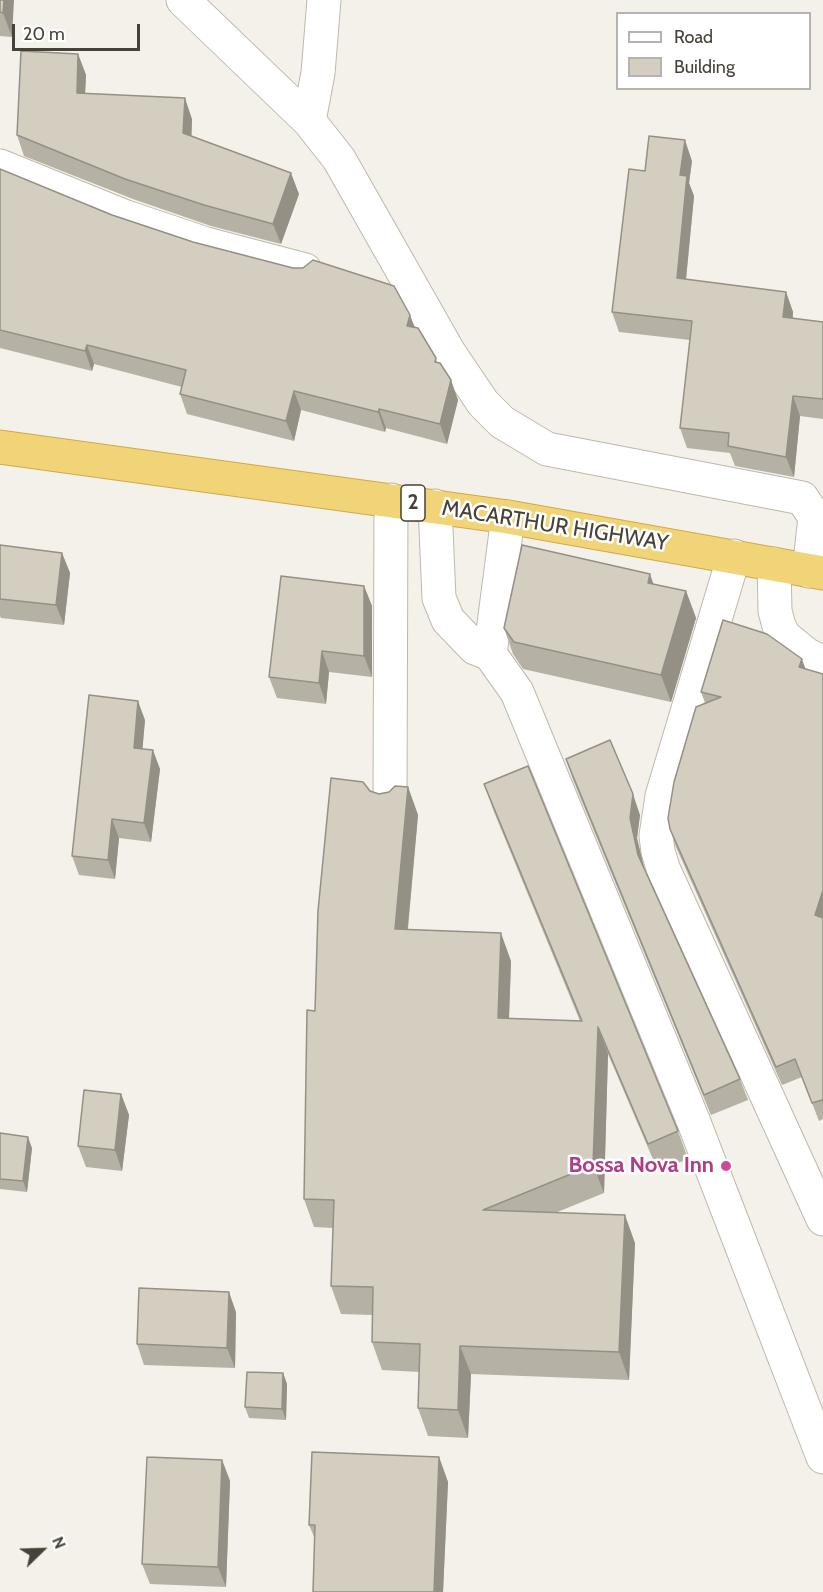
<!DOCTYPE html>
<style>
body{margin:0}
#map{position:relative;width:823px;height:1592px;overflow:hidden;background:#f3f1e9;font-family:Cabin,sans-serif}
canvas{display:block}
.legend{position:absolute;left:616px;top:12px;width:195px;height:78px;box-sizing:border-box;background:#fff;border:2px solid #b5b3af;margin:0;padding:8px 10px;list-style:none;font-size:18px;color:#464238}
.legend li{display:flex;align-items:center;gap:12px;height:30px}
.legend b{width:30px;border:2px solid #b5b3af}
.north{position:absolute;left:12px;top:1520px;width:60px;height:60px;-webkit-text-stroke:4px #fff;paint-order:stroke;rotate:67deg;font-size:16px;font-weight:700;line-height:24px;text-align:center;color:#464238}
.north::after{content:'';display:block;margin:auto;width:21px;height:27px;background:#464238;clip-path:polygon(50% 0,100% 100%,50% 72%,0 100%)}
.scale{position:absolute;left:12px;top:24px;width:128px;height:27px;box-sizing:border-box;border:3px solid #464238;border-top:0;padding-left:8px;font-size:18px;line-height:21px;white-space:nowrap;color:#464238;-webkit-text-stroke:4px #fff;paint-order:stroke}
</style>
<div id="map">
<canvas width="823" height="1592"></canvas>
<ul class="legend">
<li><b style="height:8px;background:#fff"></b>Road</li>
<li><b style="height:16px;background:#d4cec0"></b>Building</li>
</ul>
<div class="north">N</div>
<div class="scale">20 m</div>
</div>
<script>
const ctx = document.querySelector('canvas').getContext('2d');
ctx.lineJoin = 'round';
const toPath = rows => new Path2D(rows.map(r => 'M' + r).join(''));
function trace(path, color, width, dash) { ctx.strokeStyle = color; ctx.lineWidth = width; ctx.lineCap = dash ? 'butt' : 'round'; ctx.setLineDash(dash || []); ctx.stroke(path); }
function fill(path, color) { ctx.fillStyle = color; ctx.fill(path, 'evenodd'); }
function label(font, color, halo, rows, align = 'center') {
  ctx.font = font + ' Cabin,sans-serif'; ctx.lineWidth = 5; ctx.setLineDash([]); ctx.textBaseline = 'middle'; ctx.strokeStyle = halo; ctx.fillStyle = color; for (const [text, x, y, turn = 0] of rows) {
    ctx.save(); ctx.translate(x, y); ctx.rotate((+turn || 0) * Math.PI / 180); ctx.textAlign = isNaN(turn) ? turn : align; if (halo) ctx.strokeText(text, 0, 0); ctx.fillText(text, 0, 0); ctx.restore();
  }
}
const minor = toPath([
 [183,0,309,121,339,159,448,351,483,403,502,422,547,449,802,498,815,517,809,571],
 [309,121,318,73,324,0],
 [0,166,126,217,206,244,305,270],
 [435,506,439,598,448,620,475,648,490,654],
 [508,517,490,654,517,692,693,1120,823,1457],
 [734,556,662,796,656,836,658,851,663,868,823,1219],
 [774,564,775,611,779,626,784,636,806,654,823,663],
 [390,803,391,500]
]);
const highway = toPath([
 [0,447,508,517,823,573]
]);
trace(minor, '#beb9ad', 35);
trace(highway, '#cfaa48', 35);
trace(minor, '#fff', 33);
trace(highway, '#f0d477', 33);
fill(toPath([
 [0,0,12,37,0,36],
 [78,54,86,75,85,94,192,119,191,136,299,194,281,244,211,226,133,199,24,156,17,135],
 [692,161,689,183,694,196,686,280,786,292,793,312,793,318,823,322,823,419,800,416,794,477,735,466,730,453,687,448,680,428,690,340,619,332,612,312,645,171],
 [0,169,112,215,415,328,438,363,458,400,447,444,386,428,385,432,301,410,294,441,187,414,180,394,182,387,94,364,92,371,0,348],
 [0,545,62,553,70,573,64,625,1,618,0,616],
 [653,584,686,591,696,618,671,702,523,669,513,654,504,628],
 [364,586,372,606,372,677,329,672,326,704,277,698,269,677],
 [806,669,823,674,823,1119,819,1121,802,1077,782,1085,676,847,670,829,705,703,701,692],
 [145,720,142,749,160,769,151,842,119,838,115,879,79,875,72,856],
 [566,759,640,815,637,838,644,867,740,1079,748,1100,711,1115,573,780],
 [484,784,678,1131,688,1159,658,1171,608,1054,604,1193,555,1213,635,1243,629,1380,471,1374,468,1438,428,1436,418,1408,419,1372,382,1370,372,1342,372,1315,341,1314,331,1286,333,1228,314,1227,304,1199,315,1011,370,791,379,794,408,787,418,815,408,929,511,961,509,1018,580,1021,494,812],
 [121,1094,129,1115,122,1171,86,1167,78,1146],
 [0,1133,32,1148,27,1192,0,1189],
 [236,1312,235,1368,144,1365,137,1344],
 [283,1373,287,1384,286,1420,249,1418,245,1407],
 [439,1457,448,1482,443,1592,313,1592,315,1539,309,1525],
 [222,1460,230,1481,226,1587,150,1584,142,1564]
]), '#b6b1a5');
fill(toPath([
 [4,0,14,0,12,37,3,13],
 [78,54,86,75,84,114,77,93],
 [185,98,192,119,191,153,183,133],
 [685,140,692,161,689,183,694,196,684,299,677,278,680,175],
 [291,173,299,194,281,244,273,224],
 [786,292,793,312,791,337,783,317],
 [410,315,417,334,407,326],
 [87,345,94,364,92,371,85,351],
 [451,380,458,400,447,444,440,424],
 [294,391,301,410,294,441,286,421],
 [793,396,800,416,794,477,786,457],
 [379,409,386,428,385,432,378,412],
 [62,553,70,573,64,625,56,605],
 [650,574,659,600,648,583],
 [364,586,372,606,372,677,364,656],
 [686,591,696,618,671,702,661,675],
 [322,651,329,672,326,704,319,683],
 [802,659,808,676,799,667],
 [138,701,145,720,141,767,134,748],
 [153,750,160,769,151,842,144,823],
 [408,787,418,815,405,957,395,929],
 [633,794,640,815,637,838,646,876,638,855,630,818],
 [112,819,119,838,115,879,108,860],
 [823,890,823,929,815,915],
 [501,933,511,961,508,1045,498,1018],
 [598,1027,608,1054,604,1193,593,1165],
 [121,1094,129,1115,122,1171,115,1150],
 [28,1137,32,1148,27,1192,23,1181],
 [625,1215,635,1243,629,1380,619,1352],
 [229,1292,236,1312,235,1368,227,1348],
 [460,1346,471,1374,468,1438,458,1410],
 [283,1373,287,1384,286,1420,282,1409],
 [439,1457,448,1482,443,1592,434,1592],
 [222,1460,230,1481,226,1587,218,1567]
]), '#949086');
const building = toPath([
 [0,0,4,0,3,13,0,12,0,0],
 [21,51,78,54,77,93,185,98,183,133,291,173,273,224,204,205,125,179,17,135,21,51],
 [649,136,685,140,680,175,687,176,677,278,786,292,783,317,823,322,823,399,793,396,786,457,728,446,729,433,680,428,692,321,612,312,629,169,645,171,649,136],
 [0,169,112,215,193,242,293,268,303,268,313,260,394,286,410,315,407,326,418,328,436,358,435,362,440,363,451,380,440,424,379,409,378,412,294,391,286,421,180,394,186,370,87,345,85,351,0,330,0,169],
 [0,545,62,553,56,605,0,599,0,545],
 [522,545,650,574,648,583,686,591,661,675,514,642,504,628,522,545],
 [281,576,364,586,364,656,322,651,319,683,269,677,281,576],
 [723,620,767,634,802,659,799,667,823,674,823,890,815,915,823,918,823,1101,822,1100,812,1103,795,1059,776,1067,670,829,668,818,674,782,696,707,721,697,701,692,723,620],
 [89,695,138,701,134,748,153,750,144,823,112,819,108,860,72,856,89,695],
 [610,740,633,794,630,818,638,855,740,1079,704,1095,566,759,610,740],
 [528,766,678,1131,648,1144,598,1027,593,1165,483,1210,625,1215,619,1352,460,1346,458,1410,418,1408,420,1344,372,1342,373,1287,331,1286,334,1200,304,1199,307,1010,315,1011,318,911,331,778,363,782,370,791,379,794,389,792,395,786,408,787,395,929,501,933,498,1018,582,1021,484,784,528,766],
 [84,1090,121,1094,115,1150,78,1146,84,1090],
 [0,1133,28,1137,23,1181,0,1179,0,1133],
 [139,1288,229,1292,227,1348,137,1344,139,1288],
 [247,1372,283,1373,282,1409,245,1407,247,1372],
 [312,1452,439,1457,434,1592,313,1592,315,1525,309,1525,312,1452],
 [147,1457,222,1460,218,1567,142,1564,147,1457]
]);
fill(building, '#d4cec0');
trace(building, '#949086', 1.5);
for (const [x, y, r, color] of [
 [726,1166,6,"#d1479c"]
]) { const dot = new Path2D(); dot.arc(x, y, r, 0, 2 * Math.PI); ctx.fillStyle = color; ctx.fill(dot); trace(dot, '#fff', 2); }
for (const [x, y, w] of [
 [413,503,24]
]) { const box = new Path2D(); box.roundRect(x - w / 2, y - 18, w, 36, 4.5); ctx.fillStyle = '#fff'; ctx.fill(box); trace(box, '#464238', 1.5); }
label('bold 21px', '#464238', null, [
 ["2",413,503]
]);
label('22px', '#464238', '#fff', [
 ["MACARTHUR HIGHWAY",555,526,9]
]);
label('bold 22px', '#b23c85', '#fff', [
 ["Bossa Nova Inn",714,1166]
], 'right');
</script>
